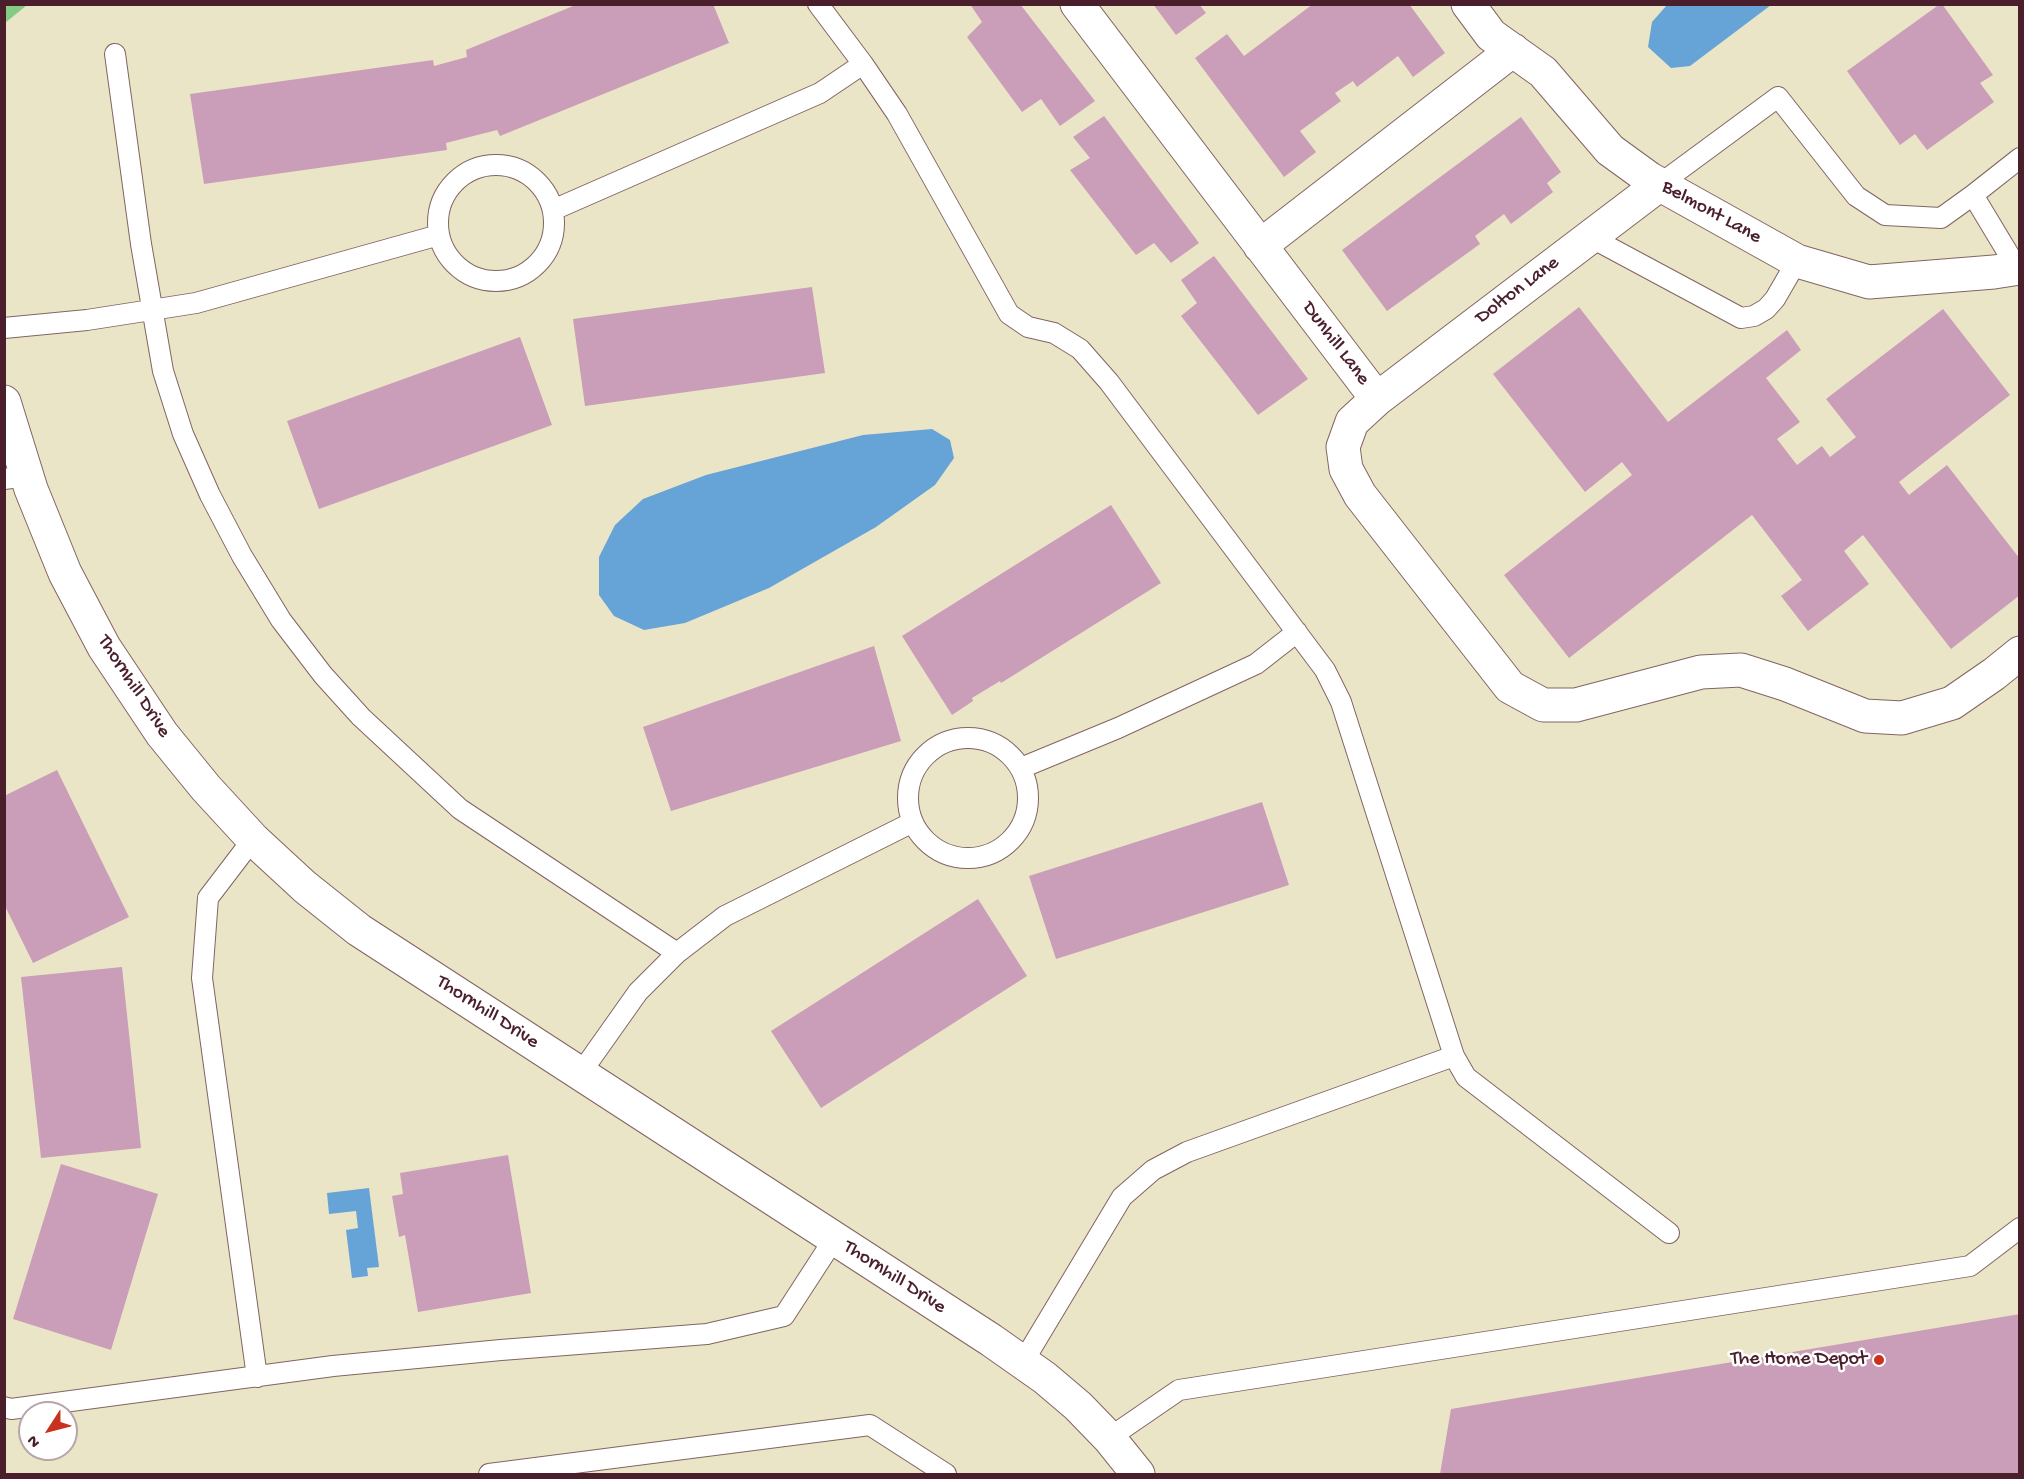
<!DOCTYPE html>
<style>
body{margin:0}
#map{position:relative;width:2024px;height:1479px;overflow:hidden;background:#ebe5c7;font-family:"Gochi Hand",sans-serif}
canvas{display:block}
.frame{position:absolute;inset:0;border:6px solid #4a1f2b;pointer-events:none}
.north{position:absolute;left:18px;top:1401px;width:60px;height:60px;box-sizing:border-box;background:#fff;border:2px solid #b7a5aa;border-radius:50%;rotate:234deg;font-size:16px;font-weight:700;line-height:24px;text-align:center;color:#4a1f2b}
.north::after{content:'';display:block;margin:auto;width:21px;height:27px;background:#c8321e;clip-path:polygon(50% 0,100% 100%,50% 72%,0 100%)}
</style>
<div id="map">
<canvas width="2024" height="1479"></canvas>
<div class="frame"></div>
<div class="north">N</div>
</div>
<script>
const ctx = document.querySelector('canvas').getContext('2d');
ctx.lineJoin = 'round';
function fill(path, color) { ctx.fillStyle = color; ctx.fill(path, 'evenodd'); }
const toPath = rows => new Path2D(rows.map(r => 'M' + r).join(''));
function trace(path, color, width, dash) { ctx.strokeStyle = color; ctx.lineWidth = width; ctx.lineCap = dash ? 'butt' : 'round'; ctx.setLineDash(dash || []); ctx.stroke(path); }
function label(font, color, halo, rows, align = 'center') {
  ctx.font = font + ' "Gochi Hand",sans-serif'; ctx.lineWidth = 5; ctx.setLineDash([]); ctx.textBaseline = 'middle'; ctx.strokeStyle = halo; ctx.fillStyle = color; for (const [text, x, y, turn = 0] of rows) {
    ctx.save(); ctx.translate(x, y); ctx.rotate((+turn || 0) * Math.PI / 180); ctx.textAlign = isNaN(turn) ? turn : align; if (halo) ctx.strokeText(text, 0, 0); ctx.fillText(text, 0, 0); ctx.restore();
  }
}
fill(toPath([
 [5,4,27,4,27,5,5,23]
]), '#86cb85');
fill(toPath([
 [1667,5,1667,4,1771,5,1690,66,1671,68,1648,47,1652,22],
 [932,429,950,440,954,458,935,485,876,527,769,588,685,623,644,630,614,616,599,595,599,557,615,525,643,499,706,475,863,435],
 [369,1188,379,1267,367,1268,368,1276,352,1278,346,1230,358,1228,356,1211,329,1214,327,1193]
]), '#66a3d7');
fill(toPath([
 [578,4,713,4,729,43,500,136,497,130,446,143,447,150,204,184,190,94,433,60,434,66,467,57,466,50],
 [970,4,1020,4,1095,101,1060,126,1041,99,1022,112,967,37,982,22],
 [1153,4,1199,4,1206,13,1176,35],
 [1313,4,1409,4,1445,53,1413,77,1398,56,1357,87,1353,81,1335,93,1341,101,1300,131,1316,152,1284,177,1195,58,1227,34,1244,56],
 [1940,4,1942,4,1993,75,1980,83,1994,102,1927,150,1915,134,1900,145,1847,71],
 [1104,116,1199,243,1171,263,1154,243,1136,255,1070,170,1090,158,1073,137],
 [1521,117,1561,172,1547,183,1553,192,1511,224,1504,214,1475,236,1480,244,1387,311,1342,250],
 [1214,256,1308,379,1258,415,1181,316,1197,303,1181,280],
 [812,287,825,373,585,406,573,319],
 [1579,307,1668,422,1787,330,1801,350,1766,378,1800,422,1777,439,1797,465,1822,446,1830,457,1856,437,1826,399,1943,309,2010,395,1899,482,1909,495,1947,465,2020,559,2020,595,1951,649,1863,535,1844,551,1869,584,1808,631,1781,596,1802,580,1752,515,1569,658,1504,575,1632,475,1622,462,1585,492,1493,374],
 [520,337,552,425,319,509,287,421],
 [1111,505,1161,583,1001,683,1000,681,972,698,973,701,952,715,902,636],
 [874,646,901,741,671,811,643,727],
 [57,770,129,917,33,963,4,904,4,796],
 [1262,802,1289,885,1056,959,1029,876],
 [978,899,1027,976,821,1108,771,1031],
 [122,967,141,1148,41,1158,21,977],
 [508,1155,531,1293,418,1312,405,1235,399,1237,392,1196,403,1194,400,1173],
 [61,1164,158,1194,111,1350,13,1319],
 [2020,1314,2020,1474,1440,1474,1451,1409]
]), '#ca9db8');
const lane = toPath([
 [818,4,863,64,897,114,1009,314,1028,327,1054,333,1080,349,1109,382,1325,670,1341,702,1454,1056],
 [115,54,141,244,163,371,183,434,210,495,242,556,281,620,323,675,361,717,460,809,677,953],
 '438 223a58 58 0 1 1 116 0a58 58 0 1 1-116 0Z',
 [1660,184,1778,97,1856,196,1885,215,1941,218,1973,195,2017,268],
 [1973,195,2020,158],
 [553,210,820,93,863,64],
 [1590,237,1741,318,1754,316,1766,309,1775,299,1797,261],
 [4,328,87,320,196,303,439,235],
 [4,479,27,476],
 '908 798a60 60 0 1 1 120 0a60 60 0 1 1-120 0Z',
 [1021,768,1118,728,1256,664,1297,632],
 [253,839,208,898,202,978,257,1377],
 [580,1074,638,992,677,953,725,916,913,822],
 [1023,1362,1122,1197,1153,1170,1187,1152,1454,1056,1466,1077,1669,1233],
 [4,1407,11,1409,333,1366,501,1350,707,1334,784,1316,834,1239],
 [1109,1438,1179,1390,1970,1266,2020,1228],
 [489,1474,870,1425,946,1474]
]);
const street = toPath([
 [1077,4,1377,399],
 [1468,4,1491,35,1543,72,1610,150,1650,179,1797,261,1869,282,1994,272,2020,268],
 [1660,184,1377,399,1352,422,1343,447,1346,469,1360,495,1510,687,1543,705,1576,705,1701,672,1741,670,1785,684,1865,716,1902,718,1952,703,1994,674,2020,653],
 [1260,246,1513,50],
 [4,402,31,489,65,573,104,647,162,734,206,788,253,839,305,887,359,930,991,1340,1045,1378,1078,1406,1109,1438,1138,1474]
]);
trace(lane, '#826462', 22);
trace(street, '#826462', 35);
trace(lane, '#fff', 20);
trace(street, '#fff', 33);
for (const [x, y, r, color] of [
 [1879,1360,6,"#c8321e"]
]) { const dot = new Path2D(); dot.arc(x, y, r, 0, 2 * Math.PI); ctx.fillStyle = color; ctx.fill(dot); trace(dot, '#fff', 2); }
label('20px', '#4a1f2b', '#fff', [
 ["Belmont Lane",1711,213,29],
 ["Dolton Lane",1518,291,-37],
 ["Dunhill Lane",1335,344,53],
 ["Thornhill Drive",133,687,57],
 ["Thornhill Drive",487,1013,33],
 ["Thornhill Drive",894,1278,33]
]);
label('20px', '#4a1f2b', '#fff', [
 ["The Home Depot",1867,1360]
], 'right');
</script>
